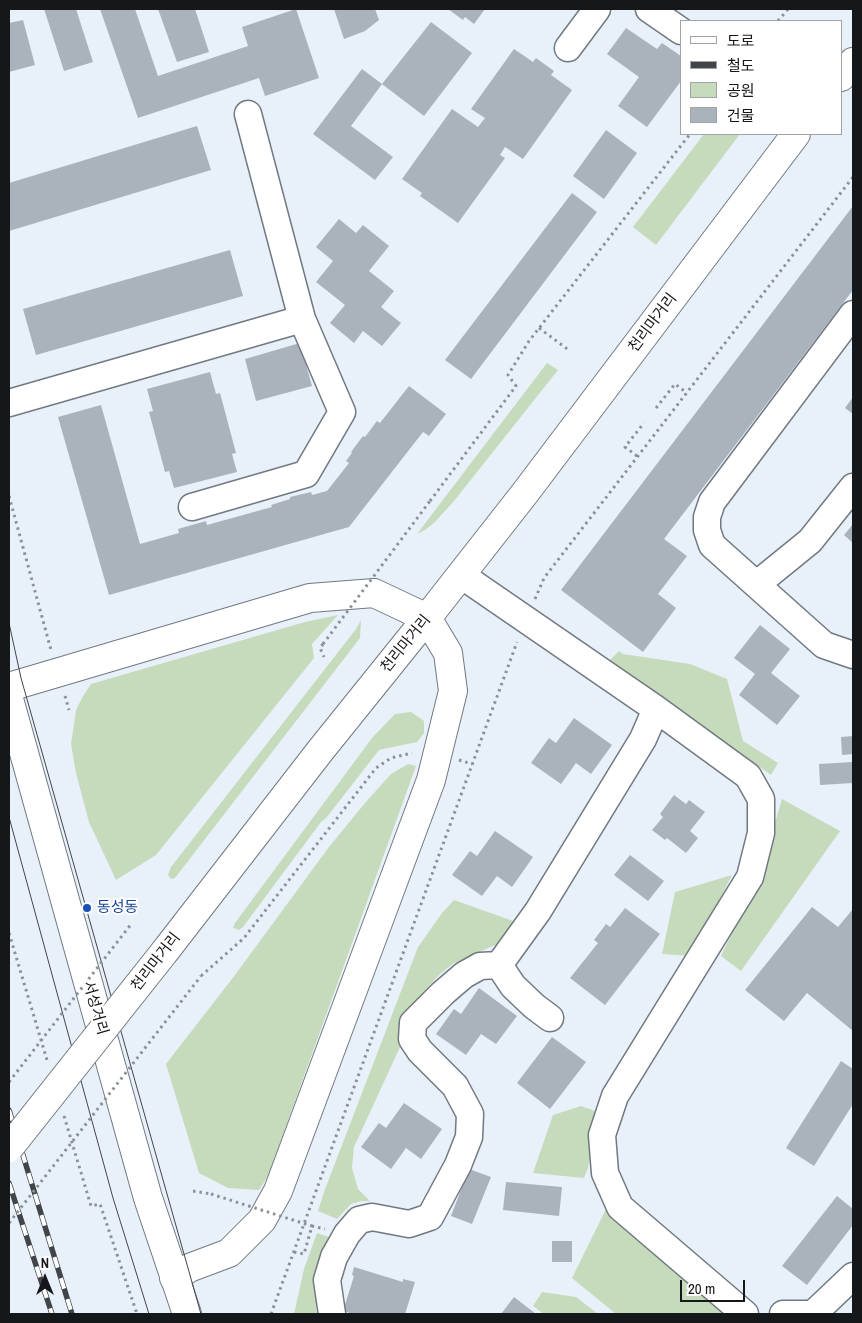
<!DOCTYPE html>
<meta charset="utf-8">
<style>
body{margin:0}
#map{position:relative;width:862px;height:1323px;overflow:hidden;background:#e8f1fa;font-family:"Archivo Narrow","Noto Sans KR",sans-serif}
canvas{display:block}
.frame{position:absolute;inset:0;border:10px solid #15181b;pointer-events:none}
.legend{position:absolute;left:680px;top:20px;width:162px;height:115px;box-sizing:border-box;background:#fff;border:1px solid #a1a3a4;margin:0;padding:6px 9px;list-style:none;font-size:15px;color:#15181b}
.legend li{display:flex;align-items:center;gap:10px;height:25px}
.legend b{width:25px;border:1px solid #a1a3a4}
.north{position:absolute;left:20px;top:1253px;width:50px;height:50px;-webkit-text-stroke:4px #fff;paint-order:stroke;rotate:0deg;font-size:14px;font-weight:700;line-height:20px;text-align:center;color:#15181b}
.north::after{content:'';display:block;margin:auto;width:18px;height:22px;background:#15181b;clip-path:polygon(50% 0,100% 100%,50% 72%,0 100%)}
.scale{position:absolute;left:680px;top:1280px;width:65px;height:22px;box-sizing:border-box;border:2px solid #15181b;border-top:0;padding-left:6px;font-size:15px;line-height:18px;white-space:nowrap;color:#15181b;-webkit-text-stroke:4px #fff;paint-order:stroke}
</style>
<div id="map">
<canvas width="862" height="1323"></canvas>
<div class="frame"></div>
<ul class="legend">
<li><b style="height:6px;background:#fff"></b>도로</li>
<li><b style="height:6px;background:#414549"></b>철도</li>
<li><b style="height:14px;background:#c5dbbb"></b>공원</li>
<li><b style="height:14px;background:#aab2bb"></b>건물</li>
</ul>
<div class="north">N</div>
<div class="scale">20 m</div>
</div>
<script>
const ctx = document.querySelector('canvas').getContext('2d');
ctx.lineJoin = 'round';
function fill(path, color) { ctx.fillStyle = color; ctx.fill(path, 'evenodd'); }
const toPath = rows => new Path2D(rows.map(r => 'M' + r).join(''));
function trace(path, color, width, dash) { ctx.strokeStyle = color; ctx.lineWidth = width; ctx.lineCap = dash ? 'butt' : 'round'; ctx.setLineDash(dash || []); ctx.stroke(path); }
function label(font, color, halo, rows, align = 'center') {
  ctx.font = font + ' "Archivo Narrow","Noto Sans KR",sans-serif'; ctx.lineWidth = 4; ctx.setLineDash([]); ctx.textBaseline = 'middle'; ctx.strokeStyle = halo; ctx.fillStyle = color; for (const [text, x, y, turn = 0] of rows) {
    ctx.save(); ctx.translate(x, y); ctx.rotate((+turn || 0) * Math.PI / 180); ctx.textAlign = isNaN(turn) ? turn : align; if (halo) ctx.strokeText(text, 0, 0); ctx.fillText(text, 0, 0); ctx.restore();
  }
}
fill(toPath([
 [704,134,740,134,656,245,633,227],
 [547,363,558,370,454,501,434,523,425,530,417,534],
 [338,615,312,644,314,658,156,855,116,880,89,822,76,773,71,744,76,710,83,696,91,684,305,622],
 [361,620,360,638,175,878,171,879,168,875,171,867,356,629],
 [619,651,623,654,690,664,727,679,743,741,778,763,771,775,610,660],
 [411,712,424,721,424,733,417,742,379,750,327,817,321,822,243,927,239,930,233,928,235,923,372,738,395,714],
 [408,764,416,766,268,1176,259,1190,228,1188,199,1173,166,1064,235,975,329,847,365,803,391,774],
 [782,799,840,831,741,971,721,956,760,874],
 [732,875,691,956,662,954,675,892],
 [454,900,513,921,500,943,454,963,439,975,413,1004,401,1045,354,1147,352,1168,358,1189,370,1201,361,1201,351,1204,337,1219,318,1211,324,1192,418,947,442,913],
 [581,1106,598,1112,588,1168,584,1178,533,1173,553,1115],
 [607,1207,729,1314,616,1314,572,1278],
 [317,1233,329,1237,318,1292,316,1307,317,1314,294,1314,304,1269],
 [542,1292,576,1297,598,1314,544,1314,533,1306]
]), '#c5dbbb');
fill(toPath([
 [44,9,76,9,93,62,64,71],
 [100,9,135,9,158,76,248,46,242,27,296,9,319,78,265,96,259,78,138,118],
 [158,9,195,9,209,52,177,62],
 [334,9,375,9,379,20,365,31,344,39],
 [448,9,485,9,474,24,465,17,463,20],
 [23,20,35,65,9,72,9,23],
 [431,22,472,53,424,116,382,84],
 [626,28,657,49,662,43,681,56,681,81,647,127,618,106,639,77,607,54],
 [514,49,533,62,536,58,554,71,551,75,572,90,523,159,505,147,500,155,505,158,458,223,420,196,422,193,402,179,452,109,478,127,485,118,471,109],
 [362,69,382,84,351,126,393,157,375,180,313,134],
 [197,126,211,170,9,231,9,183],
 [606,130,637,153,604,199,573,176],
 [572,193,597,212,471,379,445,360],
 [853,206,853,290,664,539,687,556,658,594,676,608,643,652,561,590],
 [339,219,356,233,363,225,389,246,369,271,394,291,381,307,401,323,382,346,363,331,354,343,330,323,345,305,316,282,333,261,316,247],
 [230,250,243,296,36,355,23,309],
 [300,343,312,386,256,401,245,359],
 [210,372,216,394,220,393,236,453,232,454,237,472,174,488,169,471,165,472,149,412,153,411,147,389],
 [409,386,446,414,429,436,423,432,349,527,109,595,58,417,101,405,140,544,179,533,178,529,206,521,207,525,272,507,271,505,290,499,290,497,311,492,312,495,327,491,349,463,346,461,352,453,351,452,363,436,365,437,377,421,380,423],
 [853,397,853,414,845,408],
 [853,524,853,543,844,535],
 [760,625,790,649,771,673,800,696,777,725,739,695,755,674,734,658],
 [574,718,612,745,591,774,576,763,561,784,531,763,549,738,556,743],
 [853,736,853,754,842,755,841,737],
 [853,762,853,783,820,785,819,764],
 [674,795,686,804,689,800,705,812,690,831,698,838,686,853,667,838,665,840,652,830,663,817,660,814],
 [495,831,533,857,512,887,497,876,482,896,452,875,470,851,477,856],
 [630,855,664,881,648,901,614,875],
 [812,907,838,927,853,909,853,1031,807,993,784,1021,745,990],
 [625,908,660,934,605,1005,570,978,598,943,594,940,606,924,610,927],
 [479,988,517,1016,496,1044,481,1034,466,1055,436,1034,454,1009,461,1014],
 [552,1037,586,1062,550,1109,517,1083],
 [841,1061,853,1069,853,1104,814,1166,786,1148],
 [404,1103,442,1129,421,1159,406,1148,391,1169,361,1147,379,1123,386,1128],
 [469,1169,491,1177,472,1224,451,1216],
 [506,1182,562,1187,559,1216,503,1210],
 [837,1196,853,1209,853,1225,807,1285,782,1266],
 [552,1241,572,1241,572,1262,552,1262],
 [354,1267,403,1282,403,1279,415,1282,405,1314,353,1314,343,1311,354,1276,352,1275],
 [514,1297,536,1314,501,1314]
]), '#aab2bb');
const minor = toPath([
 [649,9,681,31],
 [568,48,597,9],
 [853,314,712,502,707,517,707,530,712,545,824,645,853,655],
 [9,403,302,319],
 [192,507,306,474,342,412,302,319,248,114],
 [461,575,656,709,748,776,761,799,761,833,750,877,615,1096,602,1135,605,1173,620,1207,745,1314],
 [757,584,810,541,853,487],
 [499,965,513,986,534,1006,550,1018],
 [332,1314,327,1280,334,1257,347,1234,359,1220,372,1217,409,1224,430,1217,458,1165,469,1137,470,1114,455,1086,420,1051,412,1039,413,1023,443,993,464,975,480,966,499,965,538,911,643,739,656,709],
 [783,1314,813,1314,853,1276]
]);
const major = toPath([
 [841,77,853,62],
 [427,618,525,493,796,134],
 [9,699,148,1198,187,1314]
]);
const highway = toPath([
 [9,687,310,598,374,593,427,618,448,653,453,691,431,780,278,1191,262,1220,229,1253,189,1268,174,1278],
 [166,950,320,751,427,618]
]);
trace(minor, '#717981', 29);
trace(major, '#717981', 30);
trace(highway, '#717981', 30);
trace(toPath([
 [778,21,788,9],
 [539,328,570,351],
 [656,408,675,384,687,393],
 [637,456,625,447,644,423],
 [9,496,51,650],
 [430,501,516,386,508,375,529,341,690,134],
 [535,599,544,578,853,177],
 [323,644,320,648,324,657],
 [65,696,69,710],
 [459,760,472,764],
 [9,933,47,1060],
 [201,976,244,938,376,768,391,758,412,753],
 [64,1116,91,1206,100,1204,137,1314],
 [193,1191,211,1194],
 [294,1252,304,1254,312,1226,325,1229],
 [271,1314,517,642]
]), '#8b9198', 3, [2.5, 4]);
trace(minor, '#fff', 26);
trace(major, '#fff', 28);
trace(highway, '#fff', 28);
trace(toPath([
 [9,623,21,678,201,1314],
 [9,817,113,1198,149,1314]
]), '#414549', 1);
const rail = toPath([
 [9,1110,72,1314],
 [9,1183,52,1314]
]);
trace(rail, '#414549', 5.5);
trace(rail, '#fff', 4, [11]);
const highwayBridge = toPath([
 [9,1148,166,950]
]);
trace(highwayBridge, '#717981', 30, []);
trace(toPath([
 [323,644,430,501],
 [9,1082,132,923],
 [211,1194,312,1226],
 [9,1223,201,976]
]), '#8b9198', 3, [2.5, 4]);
trace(highwayBridge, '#fff', 28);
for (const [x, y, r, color] of [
 [87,908,5,"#1a4fb4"]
]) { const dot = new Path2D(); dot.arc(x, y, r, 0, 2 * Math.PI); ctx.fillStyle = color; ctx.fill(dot); trace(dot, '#fff', 2); }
label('15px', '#15181b', '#fff', [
 ["천리마거리",653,323,-53],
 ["천리마거리",406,644,-51],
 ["천리마거리",156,962,-52],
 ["서성거리",95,1008,74]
]);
label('15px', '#164399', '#fff', [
 ["동성동",97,908]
], 'left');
</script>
